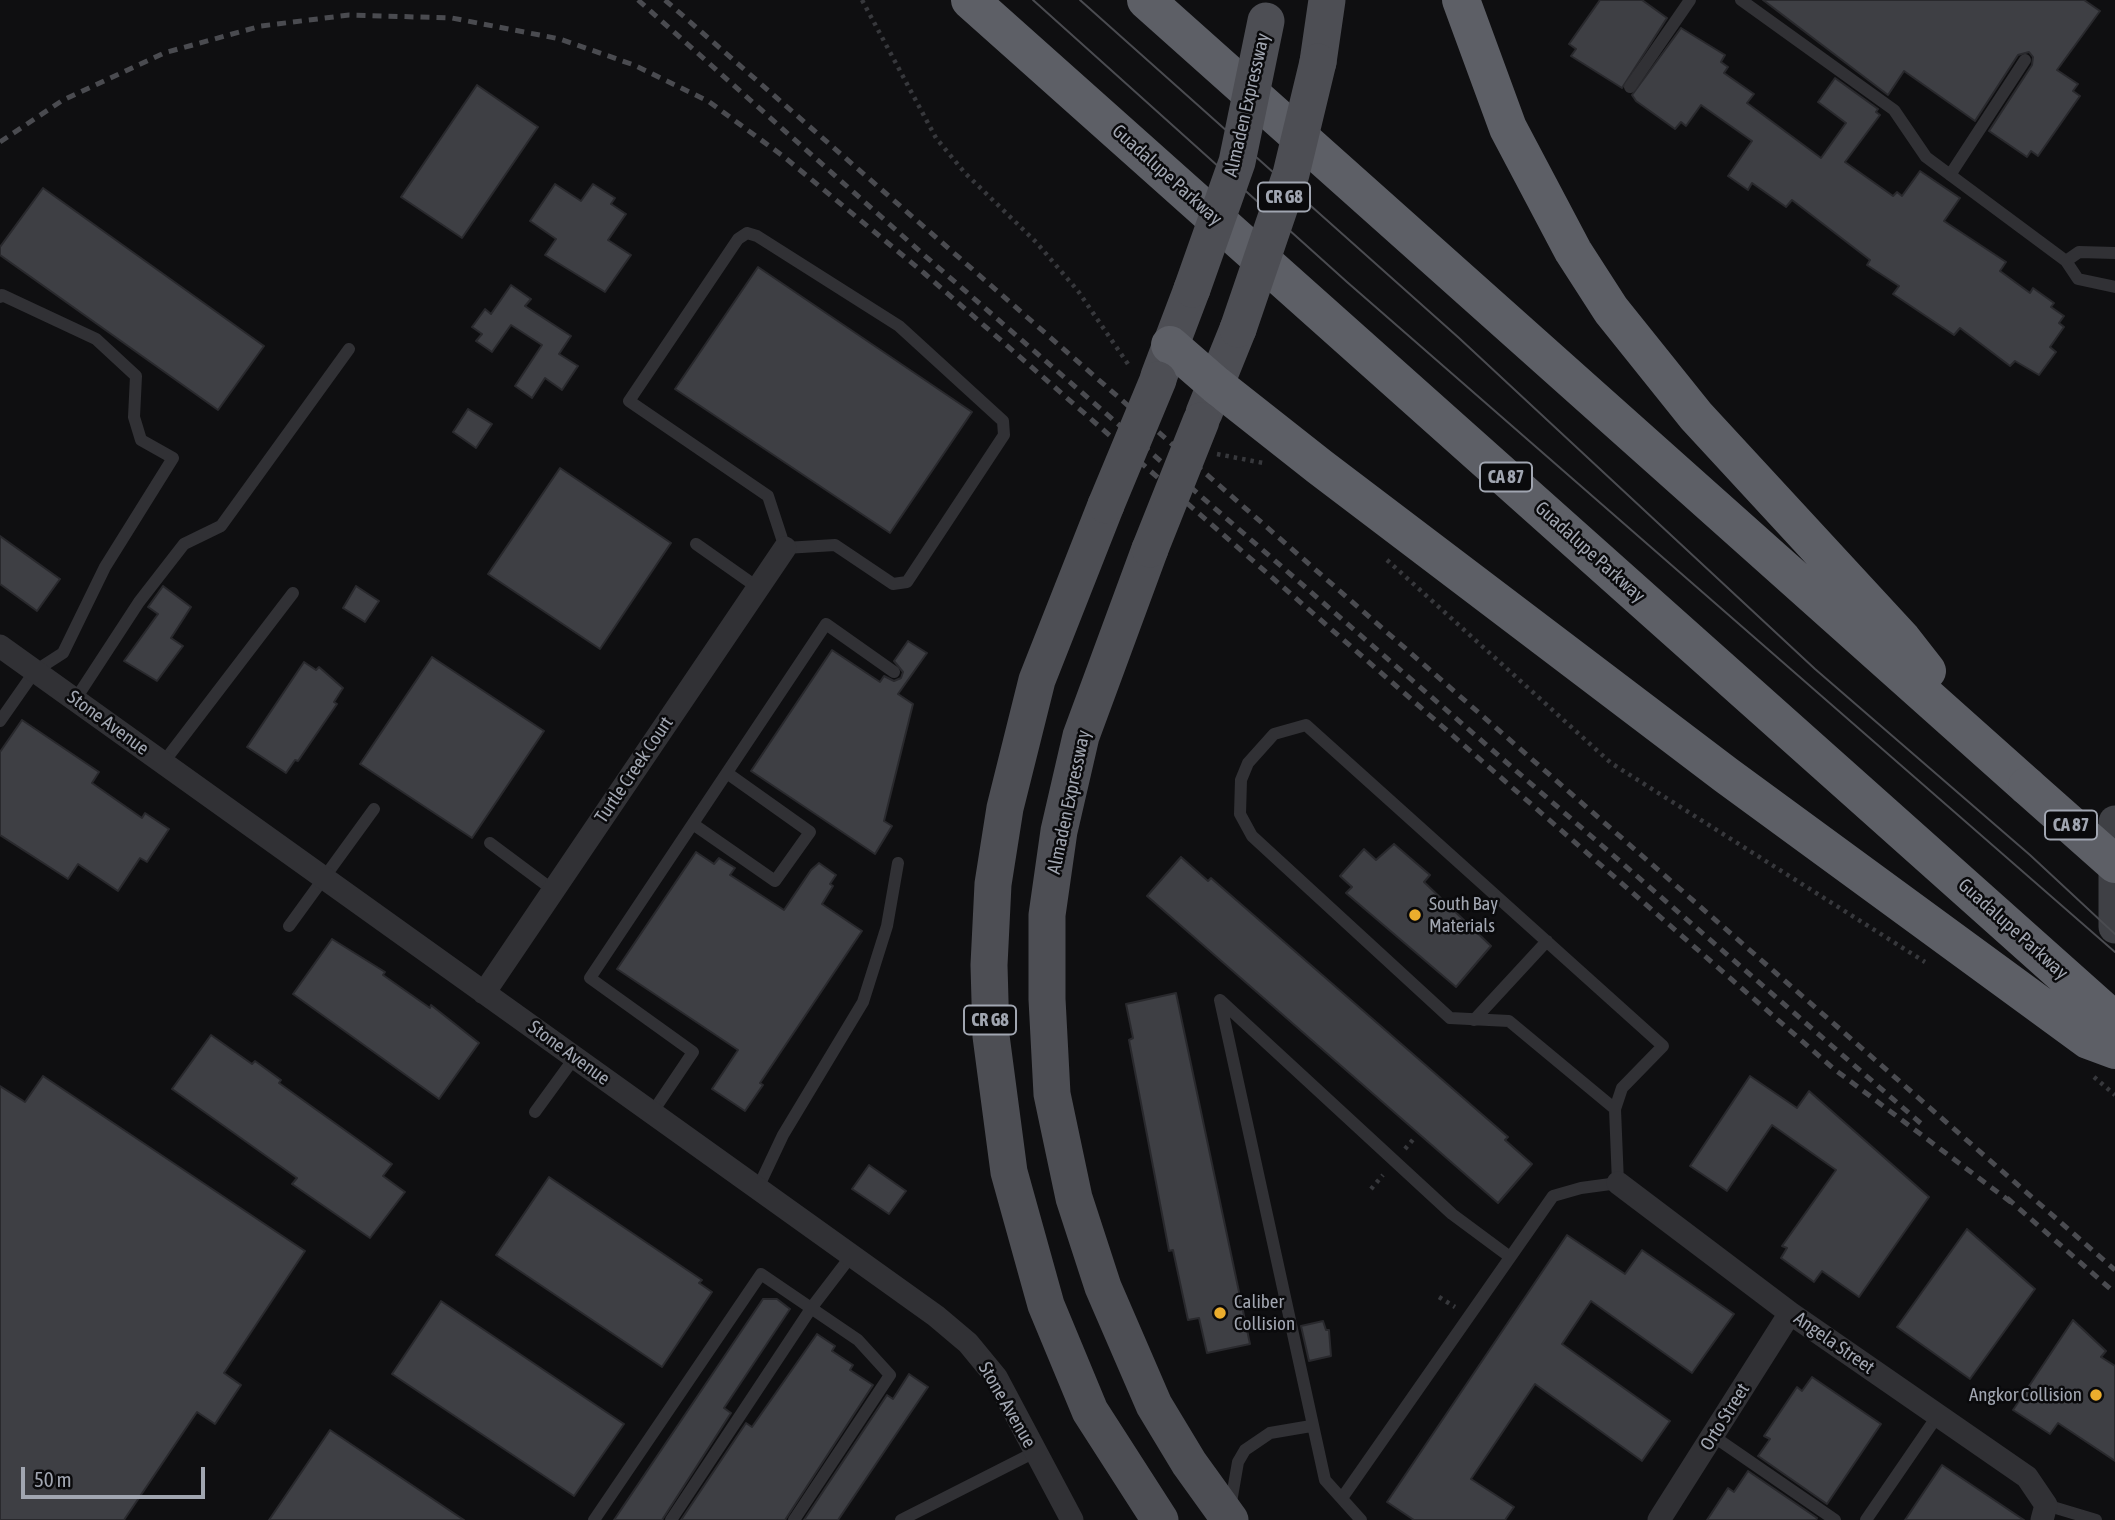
<!DOCTYPE html>
<style>
body{margin:0}
#map{position:relative;width:2115px;height:1520px;overflow:hidden;background:#0f0f11;font-family:"Asap Condensed",sans-serif}
canvas{display:block}
.scale{position:absolute;left:21px;top:1467px;width:184px;height:32px;box-sizing:border-box;border:4px solid #a1a6b1;border-top:0;padding-left:9px;font-size:21px;line-height:24px;white-space:nowrap;color:#a1a6b1;-webkit-text-stroke:5px #0a0a0c;paint-order:stroke}
</style>
<div id="map">
<canvas width="2115" height="1520"></canvas>
<div class="scale">50 m</div>
</div>
<script>
const ctx = document.querySelector('canvas').getContext('2d');
ctx.lineJoin = 'round';
function fill(path, color) { ctx.fillStyle = color; ctx.fill(path, 'evenodd'); }
const toPath = rows => new Path2D(rows.map(r => 'M' + r).join(''));
function trace(path, color, width, dash) { ctx.strokeStyle = color; ctx.lineWidth = width; ctx.lineCap = dash ? 'butt' : 'round'; ctx.setLineDash(dash || []); ctx.stroke(path); }
function label(font, color, halo, rows, align = 'center') {
  ctx.font = font + ' "Asap Condensed",sans-serif'; ctx.lineWidth = 5; ctx.setLineDash([]); ctx.textBaseline = 'middle'; ctx.strokeStyle = halo; ctx.fillStyle = color; for (const [text, x, y, turn = 0] of rows) {
    ctx.save(); ctx.translate(x, y); ctx.rotate((+turn || 0) * Math.PI / 180); ctx.textAlign = isNaN(turn) ? turn : align; if (halo) ctx.strokeText(text, 0, 0); ctx.fillText(text, 0, 0); ctx.restore();
  }
}
const building = toPath([
 [1600,0,1642,0,1667,18,1622,88,1571,56,1576,49,1569,44,1600,0],
 [1763,0,2084,0,2100,11,2057,70,2078,84,2073,91,2080,96,2038,156,2031,151,2027,157,1989,131,2032,65,2033,57,2029,52,2018,55,1975,121,1904,71,1888,95,1763,0],
 [1681,28,1725,55,1721,62,1728,67,1724,73,1754,94,1747,103,1821,158,1846,123,1818,102,1835,78,1878,109,1876,112,1880,115,1845,162,1893,196,1897,192,1902,196,1920,171,1960,198,1944,221,2006,262,2000,271,2030,293,2033,288,2054,303,2051,307,2064,316,2059,323,2064,327,2050,347,2056,352,2039,375,2015,361,2010,366,1960,328,1954,335,1893,294,1899,286,1867,265,1870,260,1792,200,1786,207,1752,183,1748,190,1728,176,1752,141,1701,105,1686,126,1681,122,1675,129,1636,101,1632,95,1681,28],
 [477,85,538,127,462,238,401,197,477,85],
 [555,184,581,201,593,184,615,198,611,204,626,214,608,240,631,255,605,292,545,255,556,239,530,221,555,184],
 [43,188,264,346,218,410,0,255,0,247,43,188],
 [758,267,972,412,890,533,675,389,758,267],
 [511,285,531,299,525,306,571,336,559,354,578,366,562,390,545,378,532,398,515,386,542,345,511,325,492,352,476,341,482,334,472,327,485,309,491,314,511,285],
 [468,409,492,424,476,448,453,432,468,409],
 [560,468,671,543,600,649,488,574,560,468],
 [0,536,60,579,37,611,0,584,0,536],
 [163,586,191,607,171,638,183,646,157,681,124,661,158,614,148,607,163,586],
 [356,586,379,601,365,622,343,608,356,586],
 [908,641,927,653,898,694,913,704,884,821,892,826,875,854,751,771,832,650,880,682,884,676,894,681,901,678,903,672,894,661,908,641],
 [432,657,544,731,472,838,360,764,432,657],
 [304,662,316,670,319,667,343,688,334,702,337,704,298,761,295,760,286,773,247,747,304,662],
 [22,720,99,772,92,783,142,818,145,813,169,829,147,862,140,858,118,891,78,864,68,879,0,835,0,752,22,720],
 [1394,844,1430,875,1424,882,1491,946,1456,987,1346,893,1352,887,1340,876,1364,849,1376,860,1394,844],
 [696,852,714,864,719,858,735,868,730,875,784,910,811,870,819,863,836,875,830,884,833,886,822,904,862,931,760,1083,763,1085,745,1111,712,1089,738,1050,617,969,696,852],
 [1181,857,1208,881,1211,878,1508,1137,1505,1140,1532,1164,1498,1203,1147,896,1181,857],
 [332,939,385,972,383,975,430,1008,431,1005,479,1043,439,1099,293,994,332,939],
 [1176,993,1250,1344,1207,1353,1199,1318,1188,1320,1173,1250,1169,1251,1129,1040,1133,1038,1126,1004,1176,993],
 [211,1035,252,1064,255,1061,281,1080,279,1083,392,1164,383,1176,405,1192,370,1238,292,1184,297,1178,172,1089,211,1035],
 [43,1076,305,1251,224,1373,241,1385,215,1424,197,1412,124,1520,0,1520,0,1086,25,1102,43,1076],
 [1750,1076,1797,1108,1809,1091,1929,1197,1859,1297,1822,1271,1814,1282,1781,1258,1787,1248,1782,1246,1836,1170,1772,1125,1727,1191,1690,1166,1750,1076],
 [869,1165,906,1191,889,1214,852,1189,869,1165],
 [549,1177,702,1280,699,1283,712,1292,662,1367,496,1255,549,1177],
 [1967,1229,2035,1289,1970,1379,1897,1327,1967,1229],
 [1567,1235,1625,1274,1642,1250,1734,1314,1692,1373,1591,1301,1562,1344,1670,1421,1642,1461,1535,1384,1471,1479,1514,1507,1505,1520,1414,1520,1387,1502,1567,1235],
 [763,1299,777,1299,790,1309,724,1408,731,1413,662,1520,614,1520,763,1299],
 [441,1301,624,1424,574,1496,392,1374,441,1301],
 [2073,1320,2106,1351,2101,1357,2115,1366,2115,1461,2058,1423,2050,1434,2013,1410,2073,1320],
 [1323,1321,1326,1330,1329,1330,1331,1356,1309,1361,1301,1326,1323,1321],
 [817,1334,835,1346,832,1351,853,1365,850,1370,873,1385,785,1520,681,1520,746,1423,752,1427,817,1334],
 [909,1374,928,1387,838,1520,804,1520,887,1395,893,1399,909,1374],
 [1812,1377,1881,1424,1827,1504,1758,1456,1770,1439,1764,1436,1797,1387,1802,1391,1812,1377],
 [330,1430,464,1520,269,1520,330,1430],
 [1942,1465,2024,1520,1905,1520,1942,1465],
 [1748,1471,1817,1518,1816,1520,1707,1520,1728,1488,1734,1492,1748,1471]
]);
fill(building, '#3e3f44');
trace(building, '#29292d', 2);
trace(toPath([
 [862,0,936,138,965,173,1036,242,1078,291,1130,367],
 [1217,454,1263,463],
 [1387,560,1611,763,1925,962],
 [2094,1077,2115,1095],
 [1405,1149,1416,1136],
 [1371,1189,1383,1175],
 [1439,1297,1455,1307]
]), '#37383c', 4.5, [3.5, 5]);
trace(toPath([
 [1741,0,1894,110,1926,157,2066,261,2078,279,2115,287],
 [1630,87,1690,0],
 [1950,175,2025,60],
 [747,233,757,236,899,326,1003,421,1004,435,907,582,893,584,835,545,785,548,768,496,629,401,738,239,747,233],
 [2066,261,2079,252,2115,253],
 [0,297,2,295,96,339,136,376,134,417,141,440,173,458,105,567,63,653,35,671,0,721],
 [696,544,757,587],
 [75,700,139,602,184,544,221,526,349,349],
 [163,763,293,593],
 [693,824,775,881,810,832,727,773],
 [490,843,553,890],
 [289,926,374,809],
 [1220,1000,1325,1480,1361,1520],
 [1220,1000,1452,1214,1510,1257],
 [1474,1020,1547,941],
 [535,1112,575,1057],
 [652,1113,693,1052,590,978,826,624,894,672],
 [757,1190,783,1135,863,1002,887,926,898,863],
 [1713,1436,1835,1520],
 [1342,1498,1553,1196,1581,1188,1618,1183,1615,1109,1622,1088,1663,1046,1306,725,1274,734,1248,763,1241,780,1240,814,1252,836,1450,1018,1509,1021,1615,1109],
 [2046,1505,2096,1520],
 [1230,1508,1238,1462,1245,1450,1270,1433,1311,1426],
 [594,1520,761,1274,858,1340,890,1375,794,1520],
 [671,1520,812,1307,851,1256],
 [901,1520,1035,1452],
 [1866,1520,1938,1415]
]), '#313135', 12);
trace(toPath([
 [0,646,936,1316,968,1343,996,1377,1072,1520],
 [484,993,785,548],
 [1618,1183,1790,1313,2027,1477,2046,1505,2042,1520],
 [1659,1520,1790,1313]
]), '#313135', 23);
trace(toPath([
 [2115,822,2115,927]
]), '#3f4045', 33);
trace(toPath([
 [1318,62,1327,0],
 [1159,376,1192,289],
 [1204,413,1238,329],
 [1106,505,1037,680,1005,808,993,884,989,965,991,1036,1009,1172,1046,1305,1090,1411,1160,1520],
 [1150,549,1081,736,1059,831,1047,915,1047,999,1052,1094,1074,1198,1103,1287,1154,1405,1189,1463,1230,1520]
]), '#4d4e54', 37);
trace(toPath([
 [970,0,2115,1021],
 [1146,0,2027,786],
 [1461,0,1508,128,1573,251,1611,310,1696,416,1902,639,1927,671],
 [1170,345,1216,385,1320,467,1726,775,2088,1040,2115,1050]
]), '#5d5f66', 38);
trace(toPath([
 [1033,0,1347,282,2115,952],
 [1080,0,1459,338,1815,669,2030,855,2115,934]
]), '#4a4b50', 2);
trace(toPath([
 [638,0,924,255,1925,1127],
 [665,0,2115,1270],
 [0,142,63,100,164,53,261,26,349,15,452,18,560,39,634,65,708,101,783,156,924,273,1834,1069,2012,1203],
 [2007,1198,2115,1293]
]), '#4a4b50', 5, [9, 7]);
trace(toPath([
 [1192,289,1237,162,1266,21],
 [1238,329,1291,174,1318,62],
 [1106,505,1158,380],
 [1150,549,1201,421]
]), '#4d4e54', 37);
trace(toPath([
 [2027,786,2115,864]
]), '#5d5f66', 38);
for (const [x, y, r, color] of [
 [1415,915,7,"#ebad2d"],
 [1220,1313,7,"#ebad2d"],
 [2096,1395,7,"#ebad2d"]
]) { const dot = new Path2D(); dot.arc(x, y, r, 0, 2 * Math.PI); ctx.fillStyle = color; ctx.fill(dot); trace(dot, '#0a0a0c', 2.5); }
for (const [x, y, w] of [
 [1284,197,52],
 [1506,477,52],
 [2071,825,52],
 [990,1020,52]
]) { const box = new Path2D(); box.roundRect(x - w / 2, y - 14.5, w, 29, 5); ctx.fillStyle = '#0a0a0c'; ctx.fill(box); trace(box, '#a1a6b1', 2); }
label('bold 18px', '#a1a6b1', null, [
 ["CR G8",1284,197],
 ["CA 87",1506,477],
 ["CA 87",2071,825],
 ["CR G8",990,1020]
]);
label('19px', '#a1a6b1', '#0a0a0c', [
 ["Almaden Expressway",1247,105,-77],
 ["Guadalupe Parkway",1167,175,42],
 ["Guadalupe Parkway",1590,552,42],
 ["Stone Avenue",108,723,36],
 ["Turtle Creek Court",634,770,-56],
 ["Almaden Expressway",1069,802,-78],
 ["Guadalupe Parkway",2013,929,42],
 ["Stone Avenue",569,1053,36],
 ["Angela Street",1834,1343,35],
 ["Stone Avenue",1007,1405,60],
 ["Orto Street",1725,1417,-58]
]);
label('19px', '#a1a6b1', '#0a0a0c', [
 ["South Bay",1429,904],
 ["Materials",1429,926],
 ["Caliber",1234,1302],
 ["Collision",1234,1324],
 ["Angkor Collision",2082,1395,"right"]
], 'left');
</script>
